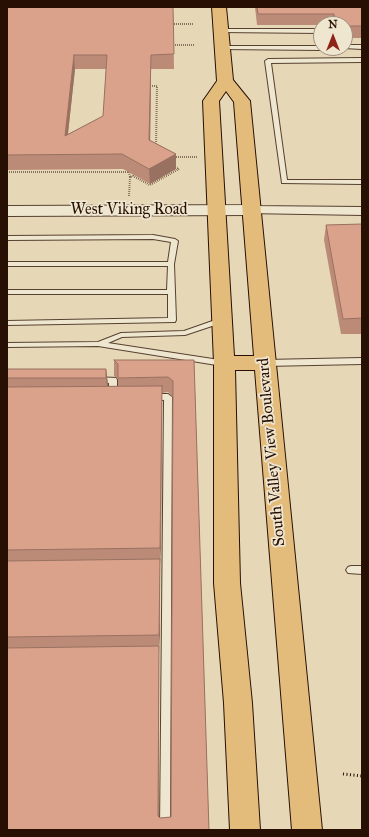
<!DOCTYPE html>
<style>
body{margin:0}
#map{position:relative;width:369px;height:837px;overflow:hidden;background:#e6d8b7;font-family:"IM FELL Great Primer",serif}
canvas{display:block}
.frame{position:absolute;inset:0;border:8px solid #270f04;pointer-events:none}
.north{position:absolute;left:313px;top:16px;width:40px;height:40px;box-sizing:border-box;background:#efe6d0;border:1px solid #9f907e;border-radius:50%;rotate:0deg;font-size:11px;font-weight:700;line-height:16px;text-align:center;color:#270f04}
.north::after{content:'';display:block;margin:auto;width:14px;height:18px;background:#8f2418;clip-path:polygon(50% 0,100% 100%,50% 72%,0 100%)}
</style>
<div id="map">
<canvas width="369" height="837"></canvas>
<div class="frame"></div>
<div class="north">N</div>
</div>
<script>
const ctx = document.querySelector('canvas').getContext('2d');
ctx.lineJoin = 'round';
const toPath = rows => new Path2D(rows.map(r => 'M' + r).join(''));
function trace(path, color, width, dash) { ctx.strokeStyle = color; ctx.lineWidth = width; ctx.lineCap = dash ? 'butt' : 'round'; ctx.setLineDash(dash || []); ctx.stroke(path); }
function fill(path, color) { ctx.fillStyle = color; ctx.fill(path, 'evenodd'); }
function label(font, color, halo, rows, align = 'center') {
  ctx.font = font + ' "IM FELL Great Primer",serif'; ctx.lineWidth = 3.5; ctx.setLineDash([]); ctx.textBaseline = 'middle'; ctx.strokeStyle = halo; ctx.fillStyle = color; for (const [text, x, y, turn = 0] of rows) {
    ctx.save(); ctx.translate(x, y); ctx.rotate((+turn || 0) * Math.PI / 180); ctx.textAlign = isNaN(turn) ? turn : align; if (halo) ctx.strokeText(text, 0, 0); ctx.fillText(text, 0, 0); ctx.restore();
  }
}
const service = toPath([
 [221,29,321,29,321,33,219,32,218,31,221,29],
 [345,45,362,45,362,49,343,48,345,48,345,45],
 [222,46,321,46,321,48,324,48,321,50,220,49,220,47,222,46],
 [362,58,362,62,271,63,287,180,362,180,362,184,282,183,265,61,268,59,362,58],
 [153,235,175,239,178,241,174,264,176,320,175,322,7,325,7,321,168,318,168,294,7,294,7,290,167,290,168,266,7,266,7,262,168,262,171,242,153,239,7,240,7,236,153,235],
 [221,318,224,318,225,320,224,322,185,335,122,337,108,343,226,361,227,363,226,365,223,366,98,346,7,347,7,343,98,342,121,333,184,331,221,318],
 [362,358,362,364,265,366,261,363,265,360,362,358],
 [97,377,116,378,117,380,117,396,116,398,110,398,109,396,109,383,94,382,93,380,97,377],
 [153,394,168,394,172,397,170,830,160,830,164,400,150,399,149,397,150,395,153,394],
 [351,566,362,566,362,574,348,573,346,570,348,567,351,566]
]);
const minor = toPath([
 [251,206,362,207,362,215,246,213,244,210,246,207,251,206]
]);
const tertiary = toPath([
 [251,205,257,207,259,210,257,213,251,215,7,216,7,206,251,205]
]);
const primary = toPath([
 [212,7,226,7,233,80,250,101,322,830,292,830,255,370,235,370,240,583,252,703,260,830,230,830,224,703,214,583,214,363,203,101,217,81,212,7],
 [226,91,234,102,254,356,234,356,219,101,226,91]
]);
trace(service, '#574131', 2);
trace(minor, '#574131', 2);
trace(tertiary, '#574131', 2);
trace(primary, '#270f04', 2);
trace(toPath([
 [170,24,194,24],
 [171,45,194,45],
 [148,86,157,86,156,146],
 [174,157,197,157],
 [7,172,129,172,130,177],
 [129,196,130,177,133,176,150,185,179,169,173,166]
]), '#270f04', 2, [0.5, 1.5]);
trace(toPath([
 [343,774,362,776]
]), '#270f04', 3, [1, 2.5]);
fill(service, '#efe6d0');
fill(minor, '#efe6d0');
fill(tertiary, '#efe6d0');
fill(primary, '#e3bc7c');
fill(toPath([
 [7,7,173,7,174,69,151,69,150,140,176,154,176,169,150,184,123,169,7,170],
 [75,69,106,69,103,116,68,134],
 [255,7,362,7,362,38,345,38,345,24,321,24,321,25,257,25],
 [362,224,362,334,341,334,324,240,326,225],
 [114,360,194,360,209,830,7,830,7,369,106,369,108,386,118,386,118,379,114,376],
 [168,392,173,397,171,817,160,818,159,817,159,651,162,393]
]), '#bc8b78');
fill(toPath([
 [74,55,75,69,66,151,65,136],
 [151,55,151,69,150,155,149,140],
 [176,154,176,169,150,184,149,169],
 [106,369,108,384,108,394,106,378],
 [162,386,162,402,161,564,160,548],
 [160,559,160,651,159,635],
 [159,646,159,662,158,830,158,816]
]), '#997161');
const building = toPath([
 [7,7,173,7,174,54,151,55,149,140,176,154,149,169,122,154,7,155,7,7],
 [74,55,107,55,103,116,65,136,74,55],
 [257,7,362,7,362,26,345,26,345,24,336,24,334,14,258,14,257,7],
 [362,224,362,318,343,319,326,225,362,224],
 [114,360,194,360,209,830,7,830,7,648,159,646,158,816,160,818,171,817,173,381,168,377,118,378,118,364,114,360],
 [7,369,106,369,106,378,7,378,7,369],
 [162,386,160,548,7,550,7,387,162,386],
 [160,559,159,635,7,637,7,561,160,559]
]);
fill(building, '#dba28b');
trace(building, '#997161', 1);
label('16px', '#270f04', '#efe6d0', [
 ["West Viking Road",129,210],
 ["South Valley View Boulevard",272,452,-95]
]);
</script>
